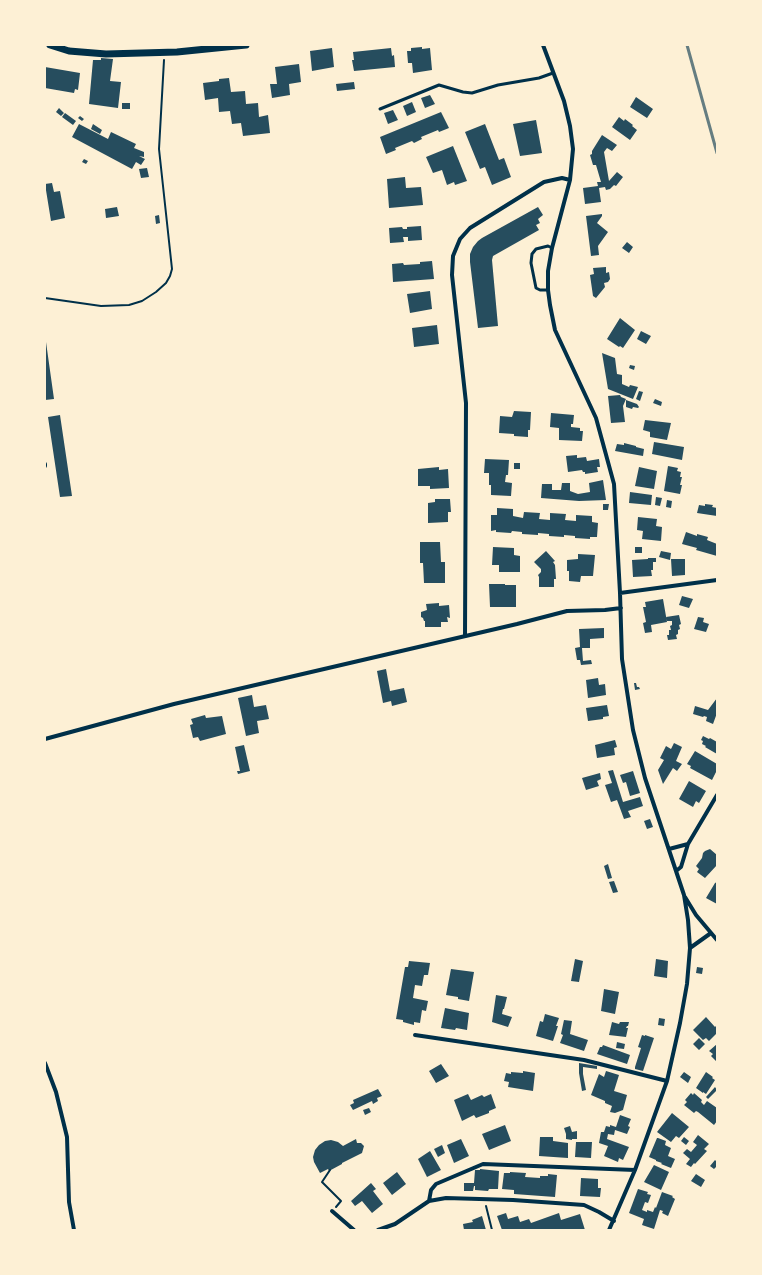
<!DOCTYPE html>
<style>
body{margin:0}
#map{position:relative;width:762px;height:1275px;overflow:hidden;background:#fdf0d5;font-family:"Archivo Narrow",sans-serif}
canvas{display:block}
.frame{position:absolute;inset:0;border:46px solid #fdf0d5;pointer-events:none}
</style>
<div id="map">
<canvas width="762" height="1275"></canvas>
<div class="frame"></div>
</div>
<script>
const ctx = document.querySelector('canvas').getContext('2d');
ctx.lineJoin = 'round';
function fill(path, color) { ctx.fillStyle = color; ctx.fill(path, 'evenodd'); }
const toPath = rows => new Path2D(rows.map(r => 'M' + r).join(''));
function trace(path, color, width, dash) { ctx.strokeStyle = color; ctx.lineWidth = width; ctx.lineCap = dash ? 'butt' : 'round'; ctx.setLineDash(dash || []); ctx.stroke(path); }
fill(toPath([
 [422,47,422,49,430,48,432,70,413,73,412,63,408,63,407,51,411,51,411,48],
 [332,48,334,67,312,71,310,51],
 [391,48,392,56,394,55,395,67,354,71,352,60,354,60,353,52],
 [101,58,113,59,110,81,121,82,118,108,89,104,93,60,101,60],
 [299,64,301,82,289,84,290,95,272,98,270,84,277,84,275,67],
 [45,67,80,73,78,90,75,89,74,93,45,88],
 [229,78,231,92,245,91,246,104,258,103,259,117,268,115,270,133,243,136,241,123,232,124,230,111,219,112,218,98,205,100,203,83,219,81,219,79],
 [354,82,355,89,337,91,336,84],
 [430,95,435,104,425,108,421,98],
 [636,97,653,109,647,118,630,107],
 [412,102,416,112,407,116,403,106],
 [122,103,130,103,130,109,122,109],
 [59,108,64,113,61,116,56,112],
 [393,110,398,120,388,124,384,113],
 [441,112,449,128,439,132,438,130,421,137,422,139,414,143,412,141,395,148,396,150,386,154,380,137],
 [65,113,76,121,73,125,62,117],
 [80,116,84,119,82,121,78,118],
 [619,117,624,121,625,119,633,125,632,126,637,130,630,140,612,127],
 [536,120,542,153,520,156,513,124],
 [79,124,108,139,111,132,136,144,134,148,144,152,144,157,139,156,145,159,141,165,136,162,132,169,72,137],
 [93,124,102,130,100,134,91,129],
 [485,124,499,160,504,158,511,177,492,185,485,167,480,169,465,132],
 [602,135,617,145,612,151,607,148,604,152,609,181,617,172,623,177,616,186,614,185,610,189,606,190,605,187,599,188,601,202,585,204,583,188,598,186,597,182,601,182,596,165,593,165,590,155,592,154,592,151],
 [453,146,467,181,455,185,454,182,447,185,442,170,433,173,426,157],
 [84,159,88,161,86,164,82,162],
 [147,168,149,177,141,178,139,169],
 [405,177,406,188,421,187,423,205,389,208,387,179],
 [52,183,54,192,60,191,65,218,51,221,45,184],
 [117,207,119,216,106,218,105,209],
 [538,207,543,215,538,219,540,223,536,225,539,230,493,256,492,260,498,326,478,328,470,262,470,254,473,247,478,241,482,238],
 [602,214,602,216,597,223,608,232,598,246,599,255,591,256,586,216],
 [159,215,160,223,156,224,155,216],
 [421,226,422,240,408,241,408,237,403,237,404,242,390,243,389,228,402,227,403,229,407,229,407,227],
 [627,242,633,247,629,253,622,248],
 [432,261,434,279,393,282,392,264,403,263,404,265,420,264,420,262],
 [606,267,606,273,609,272,610,279,608,282,604,283,605,287,596,298,593,296,590,275,594,274,593,268],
 [430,291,432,309,410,313,407,294],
 [620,318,635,330,623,348,620,346,619,347,607,339],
 [437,325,439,344,414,347,412,328],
 [641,331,651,336,646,344,637,339],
 [45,342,46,342,54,399,45,400],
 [602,353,615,358,617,374,622,375,622,384,629,387,630,385,638,387,633,399,608,389],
 [630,365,635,366,634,370,629,368],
 [639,391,643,392,640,401,636,399],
 [620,395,621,397,626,399,623,406,625,422,611,423,608,396],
 [655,399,662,402,661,406,653,403],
 [626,400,637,404,639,407,638,408,633,407,632,409,626,407],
 [514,411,531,412,530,430,528,430,528,437,514,436,514,434,499,433,500,416,512,417],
 [551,413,574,415,573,424,571,424,571,427,580,428,580,431,583,431,582,441,559,440,559,428,550,427],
 [60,415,72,496,60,497,48,417],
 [645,420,671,423,667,440,650,437,650,432,643,430],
 [654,442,684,447,682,460,652,454],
 [624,443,636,446,636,447,644,449,643,456,615,451,617,444,624,445],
 [577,455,577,458,586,457,587,461,599,459,600,467,597,467,598,472,585,474,585,472,583,472,582,470,568,472,566,456],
 [485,459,509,460,508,475,506,475,505,482,512,483,511,496,491,495,491,485,489,485,489,473,484,473],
 [514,463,520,463,520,469,514,469],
 [668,466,678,468,677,471,681,472,680,477,682,477,680,485,682,485,680,494,664,491],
 [439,467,439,470,448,469,449,488,430,489,430,486,418,486,418,469],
 [639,467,657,471,654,489,635,486],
 [603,480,606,500,579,501,541,498,542,484,552,484,552,490,561,490,562,483,570,483,570,491,578,494,590,492,589,483],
 [630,492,652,495,651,505,629,503],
 [656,497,662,498,660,506,655,505],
 [435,499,450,499,451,512,448,512,448,522,428,523,428,503,435,502],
 [667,500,672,501,671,508,666,507],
 [603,504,609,504,608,510,603,510],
 [705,504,713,505,712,507,717,508,717,516,697,513,699,505,705,506],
 [497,508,513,509,513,516,523,518,524,512,540,513,539,519,550,520,550,513,566,514,565,520,576,521,576,515,592,516,592,522,598,523,597,537,590,537,590,539,575,538,575,536,564,535,564,537,549,536,549,534,538,533,538,535,522,534,522,532,512,531,511,533,496,532,496,530,491,531,491,515,497,515],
 [638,517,657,519,656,526,662,527,661,541,642,539,643,531,637,530],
 [686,532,697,536,697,534,708,537,707,540,717,544,717,556,696,550,697,548,682,544],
 [420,542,440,542,441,562,445,562,445,583,424,583,423,563,420,563],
 [493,547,514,548,514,555,520,556,520,572,499,572,499,565,492,565],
 [635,547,642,547,642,553,635,553],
 [546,551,555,561,553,562,555,565,556,579,554,579,554,587,539,587,539,577,538,575,541,572,541,569,534,562],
 [661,551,671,553,670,560,659,557],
 [578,554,595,555,593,576,581,576,580,582,569,581,569,571,567,571,567,560,578,559],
 [648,558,656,558,656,562,653,562,653,570,651,570,652,576,633,577,632,560,648,559],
 [671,559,685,559,685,575,672,576],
 [489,584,505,584,505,585,516,585,516,607,490,607],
 [682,596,693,599,689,608,679,605],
 [663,599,667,622,651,625,652,632,645,633,643,623,646,622,643,607,646,607,645,602],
 [439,603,439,606,449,605,450,618,447,617,448,622,441,622,441,627,425,627,425,621,424,621,423,618,421,617,421,612,427,610,426,604],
 [679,615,681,624,679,625,680,629,678,630,678,634,676,635,677,639,668,640,667,635,669,635,669,630,671,630,670,626,672,625,672,621,667,621,666,617],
 [698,617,704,618,703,622,709,624,706,632,694,629],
 [604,628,604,638,590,639,590,648,582,648,583,661,591,660,592,664,581,665,580,660,577,660,575,648,580,647,579,629],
 [386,669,390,691,404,688,407,702,392,706,391,701,383,703,377,671],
 [598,678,599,685,605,684,606,695,588,698,586,680],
 [634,683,636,683,637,687,639,687,640,689,635,690],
 [252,695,254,707,266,705,269,719,257,721,259,733,246,736,238,698],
 [717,698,717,713,713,724,706,721,707,717,704,716,703,717,693,714,695,706,708,710],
 [607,705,609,716,603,717,603,719,588,721,586,708],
 [205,715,206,718,222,716,226,734,200,741,198,737,193,738,190,725,193,724,191,719],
 [703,736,709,739,710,738,717,742,717,754,705,747,706,746,702,744,703,741,701,740],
 [615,740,617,747,614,748,615,755,597,758,595,745],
 [674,743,682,747,676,761,682,764,677,771,673,768,663,784,658,770,664,760,660,758,666,746,671,749],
 [244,745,250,771,238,774,237,771,240,771,235,747],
 [695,751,717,764,717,770,712,780,690,768,691,766,687,764],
 [613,770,623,802,640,797,643,806,628,811,631,817,624,819,617,800,611,802,605,785,612,783,608,771],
 [633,771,640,793,630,796,626,782,623,783,620,775],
 [600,773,601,779,597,781,599,786,586,790,582,778],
 [689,781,706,791,699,803,696,801,693,807,679,799],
 [650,819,653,827,647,829,644,821],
 [710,849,717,855,717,865,705,878,697,872,699,869,696,866,702,858,703,853,705,851],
 [608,864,612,878,608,879,604,866],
 [614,881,618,892,613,893,609,882],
 [717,882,717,904,706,898,715,883],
 [575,959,583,961,579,982,571,981],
 [656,959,668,961,667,978,654,976],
 [409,961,430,963,428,975,424,975,422,986,415,985,413,998,428,1001,426,1011,422,1010,420,1023,414,1022,414,1025,403,1022,403,1020,396,1019,405,967,408,967],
 [697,967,703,968,702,974,696,973],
 [451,969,474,972,469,1001,458,999,458,997,446,995],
 [604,989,619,992,615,1014,601,1011],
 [496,995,507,997,504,1009,503,1009,502,1014,512,1017,508,1027,492,1022],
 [445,1008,469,1013,467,1030,456,1028,455,1030,441,1028],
 [545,1014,559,1018,556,1026,558,1026,553,1041,536,1036,540,1021,543,1022],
 [706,1017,715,1027,717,1025,717,1033,709,1041,706,1038,703,1040,693,1030],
 [659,1018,665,1019,664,1026,658,1025],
 [564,1020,572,1021,570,1034,588,1040,584,1051,560,1043,563,1035,561,1034],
 [612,1022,619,1024,620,1022,629,1022,628,1026,627,1026,626,1028,628,1028,626,1037,609,1035],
 [642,1035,645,1036,645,1035,654,1038,643,1071,635,1069,635,1067,641,1048,638,1047],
 [699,1038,705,1044,699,1050,693,1044],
 [617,1042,625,1044,624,1049,616,1048],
 [717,1044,717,1062,711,1056,713,1054,709,1051],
 [603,1045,630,1055,627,1064,597,1054,600,1047,602,1047],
 [579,1063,597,1066,597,1069,583,1067,583,1074,586,1090,582,1091,579,1073],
 [441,1064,449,1076,436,1083,429,1071],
 [523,1071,535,1073,533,1091,508,1087,509,1082,504,1081,506,1073,511,1074,511,1072,523,1073],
 [606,1071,619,1075,614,1091,627,1095,623,1110,615,1113,610,1112,612,1106,605,1103,605,1101,591,1095,599,1074,604,1077],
 [684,1072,691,1077,688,1083,680,1077],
 [706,1072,713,1077,712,1078,715,1080,706,1094,703,1092,703,1093,696,1088],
 [715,1087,717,1090,708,1099,706,1097],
 [378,1089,382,1096,377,1098,378,1101,373,1104,372,1101,353,1110,350,1105,354,1103,353,1100],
 [691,1093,693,1095,694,1093,702,1100,701,1102,704,1105,707,1101,717,1108,717,1121,714,1125,698,1112,696,1111,694,1113,684,1105,687,1102,685,1100],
 [468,1094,471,1100,482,1095,484,1097,491,1094,496,1108,489,1111,489,1113,476,1118,474,1115,462,1121,454,1100],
 [369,1108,371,1112,365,1115,363,1110],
 [672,1113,689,1127,679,1138,676,1136,671,1142,657,1132],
 [620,1115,631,1119,628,1126,630,1127,627,1134,615,1130,614,1135,608,1134,607,1139,629,1147,623,1160,619,1158,618,1162,604,1156,608,1146,599,1143,601,1132,604,1132,606,1126,610,1127,610,1125,616,1127],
 [505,1125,511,1141,489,1150,482,1134],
 [570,1126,572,1132,577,1131,577,1139,572,1139,572,1140,566,1139,566,1134,564,1128],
 [698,1135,709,1144,704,1149,707,1151,695,1164,694,1163,691,1167,686,1164,690,1159,683,1153,687,1149,691,1152,697,1145,693,1142],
 [540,1137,553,1137,553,1141,568,1143,568,1158,539,1156],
 [684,1137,689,1141,686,1145,681,1141],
 [658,1138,666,1141,665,1145,671,1148,668,1156,675,1159,671,1168,661,1164,662,1163,656,1161,656,1160,649,1157,657,1138],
 [356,1139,357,1143,361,1143,364,1146,362,1153,342,1163,342,1164,329,1171,328,1169,320,1173,314,1162,313,1157,315,1150,319,1145,325,1141,331,1140,338,1142,343,1146],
 [461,1139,469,1156,454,1163,447,1145],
 [576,1142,592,1142,591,1158,575,1157],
 [442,1145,445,1153,438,1157,434,1149],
 [430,1151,441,1170,427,1177,418,1159],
 [715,1160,716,1161,717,1160,717,1168,716,1167,714,1169,710,1166],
 [654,1165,669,1172,661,1190,644,1182],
 [480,1169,499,1171,498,1189,489,1189,488,1191,475,1190,475,1186,474,1186,473,1191,464,1191,464,1183,474,1183,475,1170,480,1170],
 [397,1172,406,1184,392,1195,383,1183],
 [510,1172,526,1173,525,1177,540,1178,540,1176,548,1176,548,1174,557,1175,555,1197,514,1194,514,1190,502,1189,504,1173,510,1173],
 [696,1174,705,1180,701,1187,691,1181],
 [581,1178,598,1179,598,1188,601,1188,600,1197,580,1196],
 [371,1183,376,1189,373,1191,383,1204,372,1213,362,1201,355,1206,351,1201],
 [638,1189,648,1192,647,1194,651,1195,648,1203,645,1202,642,1210,647,1212,647,1210,653,1212,655,1207,656,1208,662,1192,673,1196,672,1197,675,1199,668,1216,662,1213,663,1211,660,1210,654,1229,642,1225,644,1219,629,1213],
 [506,1213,508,1219,518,1216,520,1222,529,1219,531,1223,559,1213,561,1220,580,1214,585,1230,502,1230,497,1216],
 [482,1216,486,1230,464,1230,463,1224,473,1222,472,1220]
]), '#264d5e');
trace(toPath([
 [45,298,101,306,129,305,142,301,156,292,166,283,170,276,172,269,159,149,164,60],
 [330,1170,322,1182,341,1201,336,1207],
 [486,1206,492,1230]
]), '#003049', 2);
trace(toPath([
 [380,109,439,85,463,92,472,93,498,85,539,78,553,73],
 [548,290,540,290,536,288,531,263,532,254,536,249,548,246,552,248]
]), '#003049', 3);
trace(toPath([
 [543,45,564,101,570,126,573,149,570,180,552,248,548,271,548,290,550,305,555,330,596,418,614,484,620,593,622,659,633,730,645,778,684,895,688,920,690,948,687,984,680,1023,667,1081,635,1170,609,1230],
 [45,464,45,466],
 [620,593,717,580],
 [465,636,466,403,452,275,453,256,460,239,470,228,544,182,562,178,570,180],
 [45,739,174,704,517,624,567,611,605,610,621,608],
 [669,849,688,844],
 [676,871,681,867,688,844,717,795],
 [685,897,696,915,717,940],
 [690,948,711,933],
 [415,1035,584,1060,667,1081],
 [45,1063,56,1092,67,1137,69,1202,74,1230],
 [429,1201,431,1190,436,1184,483,1164,635,1170],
 [332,1211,354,1230],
 [378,1230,395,1224,429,1201,446,1198,513,1200,584,1205,599,1212,614,1221]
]), '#003049', 4);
trace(toPath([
 [50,45,69,51,106,54,177,52,246,45]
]), '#003049', 7);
trace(toPath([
 [687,45,717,153]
]), '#657d81', 3);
</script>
